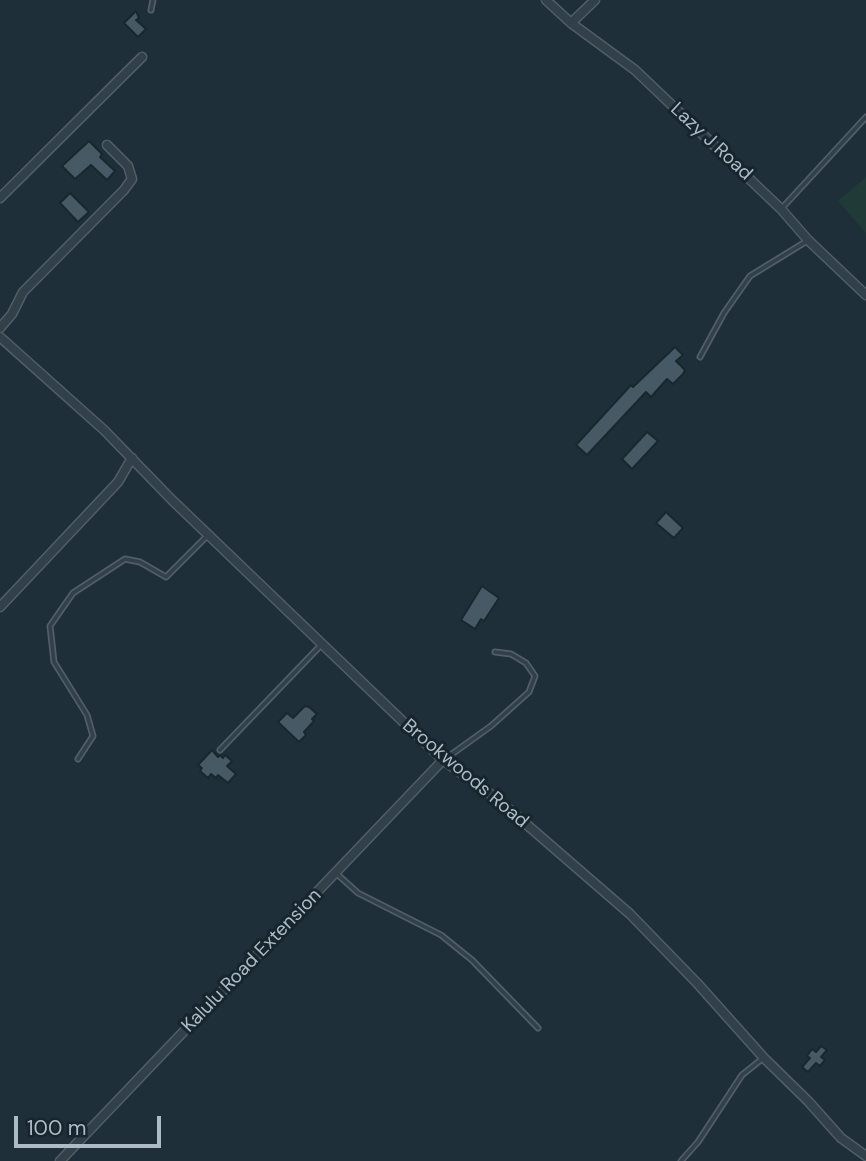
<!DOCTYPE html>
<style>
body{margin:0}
#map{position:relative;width:866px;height:1161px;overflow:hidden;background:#1e2f39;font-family:"DM Sans",sans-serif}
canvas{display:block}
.scale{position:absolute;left:14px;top:1116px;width:147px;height:32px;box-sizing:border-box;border:4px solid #acbbc6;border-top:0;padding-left:9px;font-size:21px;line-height:24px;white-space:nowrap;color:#acbbc6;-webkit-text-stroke:5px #17252d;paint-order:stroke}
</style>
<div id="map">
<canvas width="866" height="1161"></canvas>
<div class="scale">100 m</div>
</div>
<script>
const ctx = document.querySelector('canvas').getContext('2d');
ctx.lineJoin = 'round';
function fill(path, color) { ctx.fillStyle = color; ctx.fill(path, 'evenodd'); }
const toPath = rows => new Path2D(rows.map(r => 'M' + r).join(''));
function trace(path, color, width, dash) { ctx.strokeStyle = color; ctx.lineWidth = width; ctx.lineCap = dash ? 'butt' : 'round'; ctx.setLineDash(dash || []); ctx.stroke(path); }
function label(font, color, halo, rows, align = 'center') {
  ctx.font = font + ' "DM Sans",sans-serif'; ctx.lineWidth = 6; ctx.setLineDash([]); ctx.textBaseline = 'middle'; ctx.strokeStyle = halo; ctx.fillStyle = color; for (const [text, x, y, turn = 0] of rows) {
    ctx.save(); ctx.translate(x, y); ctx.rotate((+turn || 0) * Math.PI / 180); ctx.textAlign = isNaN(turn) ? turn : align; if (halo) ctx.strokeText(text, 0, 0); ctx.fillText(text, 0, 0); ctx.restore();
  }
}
fill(toPath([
 [866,177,866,233,838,201]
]), '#203a38');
const building = toPath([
 [136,11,139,18,136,20,146,29,138,37,124,23,136,11],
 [89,141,102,154,100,157,115,171,107,180,91,165,75,179,62,166,89,141],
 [70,193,89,212,78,222,60,203,70,193],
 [675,347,683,355,676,361,685,370,683,374,673,384,667,379,651,397,646,392,587,455,576,445,631,385,633,387,675,347],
 [647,432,658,441,632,469,622,459,647,432],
 [666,512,683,528,674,538,656,523,666,512],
 [482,586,499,598,484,621,481,619,475,629,461,620,482,586],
 [305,706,309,707,317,714,312,719,314,721,304,732,306,735,299,742,278,722,287,713,293,718,305,706],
 [212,750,218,757,220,755,223,758,225,755,232,761,227,766,236,774,228,783,218,775,216,778,211,774,208,778,200,771,202,768,198,765,212,750],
 [821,1046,827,1050,821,1057,825,1060,820,1066,816,1063,808,1072,802,1067,810,1058,807,1056,812,1049,816,1052,821,1046]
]);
fill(building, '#465965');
trace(building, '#19272f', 2);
const lane = toPath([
 [151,10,153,0],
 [783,207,866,117],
 [700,357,724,313,750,276,807,241],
 [220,750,322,644],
 [78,759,93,736,87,715,54,662,50,626,73,593,125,559,140,562,166,577,208,535],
 [445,759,491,726,529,692,535,676,526,663,511,654,495,652],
 [337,874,358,893,441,935,472,960,538,1028],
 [681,1161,698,1142,742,1075,762,1059]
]);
const street = toPath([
 [546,0,571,23,635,70,781,209,808,240,866,295],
 [571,23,595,0],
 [0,198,142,57],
 [0,328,12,314,23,292,124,190,132,179,128,166,107,145],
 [0,337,104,430,172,500,443,760,496,798,630,914,697,983,764,1058,808,1101,841,1138,866,1156],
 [0,607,118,482,132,458],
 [60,1161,443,760]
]);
trace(lane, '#4f5e67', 7);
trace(street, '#4f5e67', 11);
trace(lane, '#324049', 3.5);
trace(street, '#324049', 8);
label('19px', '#acbbc6', '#17252d', [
 ["Lazy J Road",711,142,43],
 ["Brookwoods Road",465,774,40],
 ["Kalulu Road Extension",252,961,-46]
]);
</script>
